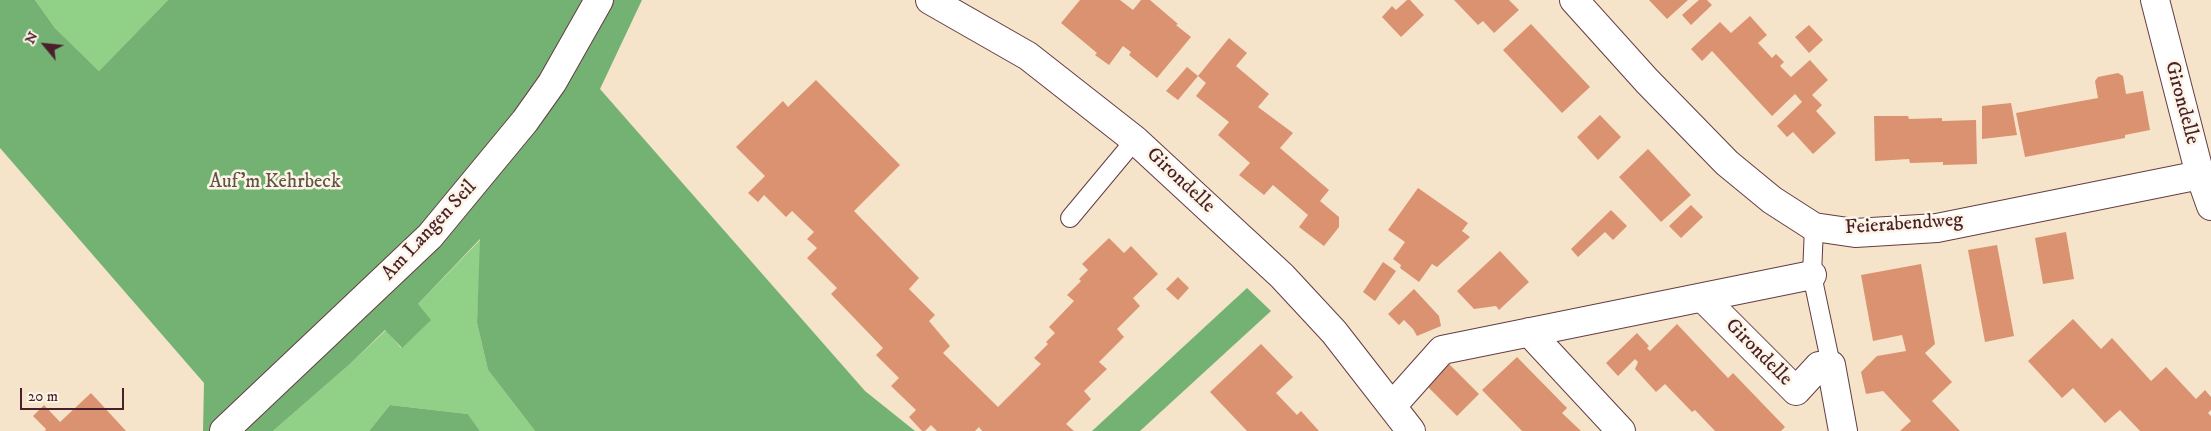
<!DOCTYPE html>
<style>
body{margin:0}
#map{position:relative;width:2211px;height:431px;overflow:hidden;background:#f5e4ca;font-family:"IM FELL DW Pica",serif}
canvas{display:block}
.north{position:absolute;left:20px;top:20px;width:50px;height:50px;-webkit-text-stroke:4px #fcf5e5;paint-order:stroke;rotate:298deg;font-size:14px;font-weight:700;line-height:20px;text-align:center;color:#4a1f2b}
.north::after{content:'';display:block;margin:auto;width:18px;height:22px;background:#4a1f2b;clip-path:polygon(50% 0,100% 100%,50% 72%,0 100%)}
.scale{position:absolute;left:20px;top:388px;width:104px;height:22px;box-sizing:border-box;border:2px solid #4a1f2b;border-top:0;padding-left:6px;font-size:15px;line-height:18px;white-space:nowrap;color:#4a1f2b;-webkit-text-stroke:4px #fcf5e5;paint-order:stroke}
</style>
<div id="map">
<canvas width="2211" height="431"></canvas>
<div class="north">N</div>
<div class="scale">20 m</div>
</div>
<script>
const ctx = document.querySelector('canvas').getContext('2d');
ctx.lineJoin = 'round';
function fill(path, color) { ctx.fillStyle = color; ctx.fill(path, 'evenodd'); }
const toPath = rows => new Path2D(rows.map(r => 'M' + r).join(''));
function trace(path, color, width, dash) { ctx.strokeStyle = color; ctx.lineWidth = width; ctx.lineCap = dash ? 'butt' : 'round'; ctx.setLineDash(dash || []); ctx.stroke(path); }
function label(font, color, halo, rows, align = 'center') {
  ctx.font = font + ' "IM FELL DW Pica",serif'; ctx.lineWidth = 5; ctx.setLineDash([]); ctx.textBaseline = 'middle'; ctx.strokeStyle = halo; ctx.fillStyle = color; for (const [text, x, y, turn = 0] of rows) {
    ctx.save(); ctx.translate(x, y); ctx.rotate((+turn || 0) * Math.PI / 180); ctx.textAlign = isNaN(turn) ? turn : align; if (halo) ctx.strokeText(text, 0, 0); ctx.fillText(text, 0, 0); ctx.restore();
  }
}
fill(toPath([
 [35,0,168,0,99,71,55,28],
 [481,239,477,323,488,370,535,431,480,431,468,414,390,405,369,431,273,431,350,364,386,330,401,348,418,304]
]), '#91d087');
fill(toPath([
 [0,0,35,0,55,28,99,71,168,0,642,0,600,89,865,391,915,431,535,431,488,370,477,323,480,239,418,304,431,320,402,348,385,330,350,364,273,431,203,431,204,383,0,148],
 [1247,288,1271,311,1140,431,1092,431],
 [390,405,468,414,480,431,369,431]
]), '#74b274');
fill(toPath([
 [1080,0,1120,0,1133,10,1141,0,1150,0,1178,24,1176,25,1191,37,1157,78,1129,55,1131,52,1123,46,1109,65,1095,55,1097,53,1061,23],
 [1407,0,1410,0,1424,15,1401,37,1382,17,1392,6,1396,10],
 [1454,0,1509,0,1519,10,1494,33,1483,21,1478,25],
 [1649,0,1688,0,1667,19],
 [1699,0,1707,0,1712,5,1691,25,1682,15],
 [1750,16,1767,35,1758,43,1772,58,1776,54,1784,62,1780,66,1791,77,1810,60,1828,80,1812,95,1822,105,1816,111,1836,133,1813,154,1793,132,1787,137,1777,126,1802,102,1795,94,1772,116,1712,51,1702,61,1691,49,1720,22,1731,33],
 [1531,24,1590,87,1562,113,1503,50],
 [1809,25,1823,40,1809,53,1795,37],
 [1229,38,1247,53,1236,66,1269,94,1258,107,1293,133,1280,148,1329,190,1320,201,1339,217,1339,227,1324,246,1299,227,1308,215,1273,185,1264,195,1239,175,1250,163,1218,135,1229,122,1196,96,1206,83,1198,76],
 [1187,67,1198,76,1178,100,1166,91],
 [2118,73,2123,76,2126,94,2143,91,2150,130,2125,135,2125,138,2025,157,2016,113,2098,98,2095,81,2098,77],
 [816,80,900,165,854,211,919,278,909,289,935,315,929,321,950,346,943,353,998,407,1041,364,1034,358,1048,344,1046,342,1055,333,1049,327,1074,301,1067,295,1081,281,1079,279,1088,270,1082,264,1109,238,1124,253,1131,246,1158,274,1133,298,1140,306,1117,329,1124,337,1099,362,1107,369,1084,391,1091,399,1066,424,1074,431,982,431,979,427,975,431,937,431,931,425,925,431,922,431,909,417,916,410,891,386,899,378,876,355,883,348,831,294,837,288,807,258,817,248,807,239,814,232,792,211,786,217,764,195,758,202,748,193,765,176,736,147,783,101,788,107],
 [2011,103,2017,135,1982,139,1982,106],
 [1600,115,1621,137,1598,160,1577,137],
 [1874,116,1908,116,1909,119,1942,118,1942,121,1976,120,1977,164,1943,165,1943,162,1910,163,1909,159,1875,161],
 [1648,149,1691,195,1661,222,1619,177],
 [1418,188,1468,223,1462,231,1470,237,1437,267,1432,264,1419,282,1400,268,1401,265,1393,259,1405,242,1388,230],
 [1691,205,1703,217,1681,238,1669,226],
 [1611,210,1627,226,1613,240,1605,232,1578,257,1571,249],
 [2066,232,2074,279,2043,284,2035,238],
 [1997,245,2014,336,1985,342,1968,250],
 [1500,251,1529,282,1499,310,1496,306,1474,309,1457,291],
 [1383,262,1396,271,1375,301,1363,292],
 [1921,264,1935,344,1925,353,1952,382,1932,401,1960,431,1900,431,1911,421,1883,391,1866,394,1861,372,1877,356,1906,351,1902,335,1873,341,1861,275],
 [1178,277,1189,288,1178,300,1166,289],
 [1414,289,1439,316,1441,326,1417,336,1413,329,1404,320,1399,325,1388,314],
 [2073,319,2101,349,2112,338,2151,381,2166,367,2196,399,2205,390,2211,397,2211,410,2208,413,2211,416,2211,431,2140,431,2120,410,2105,423,2073,388,2062,398,2028,361],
 [1677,324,1728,378,1733,373,1785,427,1781,431,1715,431,1695,410,1692,412,1665,384,1656,392,1635,369,1638,362,1635,359,1618,376,1606,363,1637,333,1649,346,1647,348,1650,351],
 [1261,344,1293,377,1276,393,1297,415,1301,411,1319,431,1247,431,1210,392],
 [1517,357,1567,408,1562,413,1581,431,1522,431,1482,390],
 [1448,363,1479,394,1457,416,1426,385],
 [91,393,126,431,45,431,46,429,33,416,44,405,60,422]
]), '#db9270');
const lane = toPath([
 [1070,218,1135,140],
 [1814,227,1812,275,1831,365]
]);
const street = toPath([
 [930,0,1028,56,1135,140,1282,276,1334,332,1411,431],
 [1574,0,1647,81,1727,163,1772,200,1814,227,1855,233,1937,228,2200,175],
 [2155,0,2200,175,2211,206],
 [1704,299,1796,391,1819,366,1831,365,1843,431],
 [1529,332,1621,431],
 [1393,405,1442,350,1812,275],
 [224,431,430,236,525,121,552,83,599,0]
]);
trace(lane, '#643d43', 20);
trace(street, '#643d43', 30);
trace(lane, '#fff', 18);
trace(street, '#fff', 28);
label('20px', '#4a1f2b', '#fcf5e5', [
 ["Girondelle",2181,103,75],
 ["Girondelle",1180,181,43],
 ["Feierabendweg",1904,225,-4],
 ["Am Langen Seil",430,231,-47],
 ["Girondelle",1758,353,45]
]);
label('20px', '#5f5447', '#fcf5e5', [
 ["Auf'm Kehrbeck",275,183]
]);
</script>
